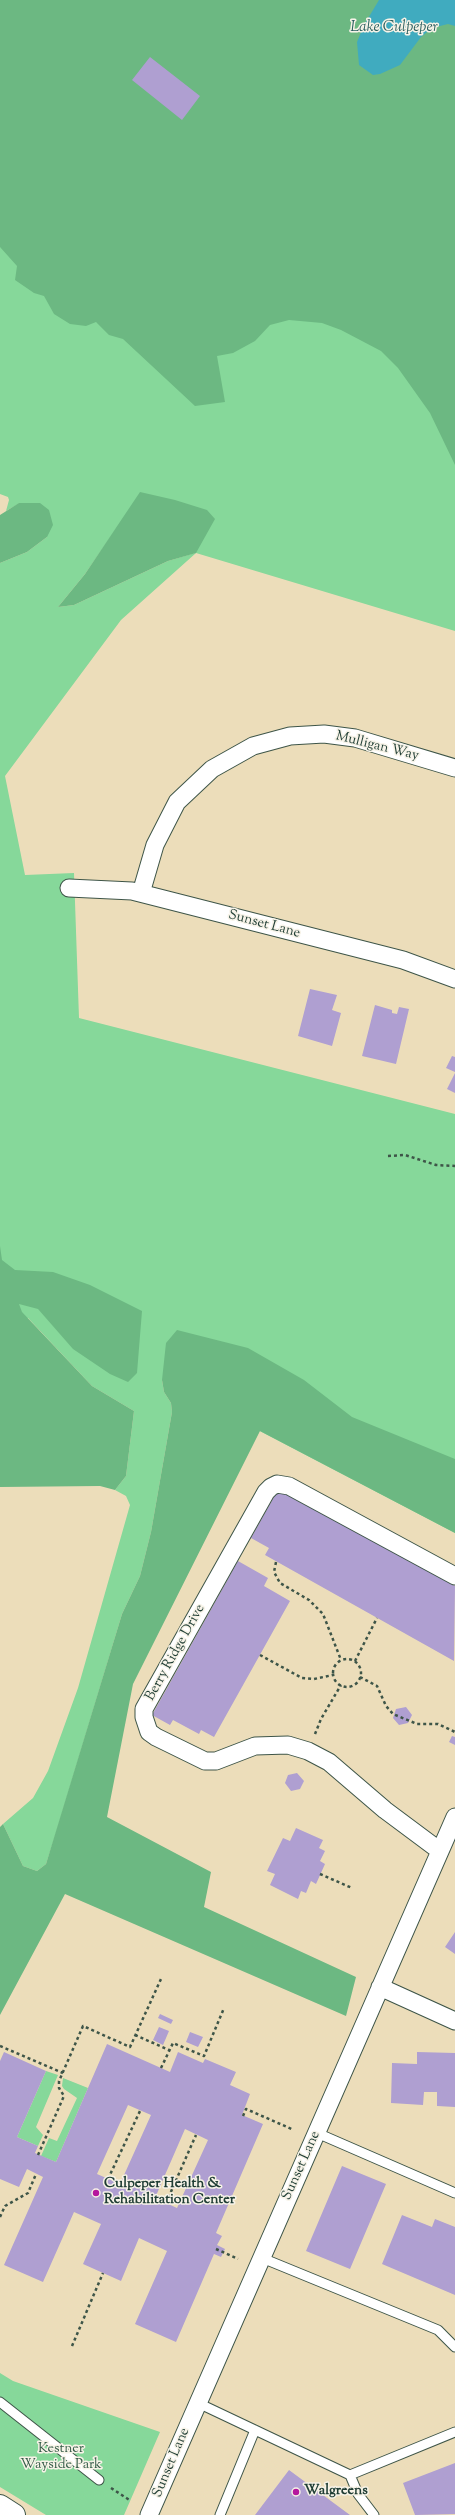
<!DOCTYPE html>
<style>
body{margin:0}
canvas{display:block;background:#ecddba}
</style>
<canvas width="455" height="2515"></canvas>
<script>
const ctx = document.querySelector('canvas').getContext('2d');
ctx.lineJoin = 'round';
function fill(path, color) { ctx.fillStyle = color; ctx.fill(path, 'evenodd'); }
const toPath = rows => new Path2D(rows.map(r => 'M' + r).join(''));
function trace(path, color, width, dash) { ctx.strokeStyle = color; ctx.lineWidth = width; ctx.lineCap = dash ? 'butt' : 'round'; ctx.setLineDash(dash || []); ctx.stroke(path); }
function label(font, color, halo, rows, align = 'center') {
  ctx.font = font + ' "Sorts Mill Goudy",serif'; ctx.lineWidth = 3; ctx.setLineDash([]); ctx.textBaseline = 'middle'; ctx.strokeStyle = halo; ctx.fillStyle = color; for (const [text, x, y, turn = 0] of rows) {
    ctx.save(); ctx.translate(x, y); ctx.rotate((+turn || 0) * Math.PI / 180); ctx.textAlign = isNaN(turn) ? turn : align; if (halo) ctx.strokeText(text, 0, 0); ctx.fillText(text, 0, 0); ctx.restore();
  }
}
fill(toPath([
 [0,210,292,254,455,372,455,631,196,553,121,620,5,776,25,875,74,873,79,1018,455,1114,455,1533,162,1380,164,1392,171,1403,172,1412,151,1532,140,1576,122,1614,56,1833,46,1864,37,1871,23,1866,3,1824,33,1798,48,1771,78,1688,130,1505,126,1496,115,1490,126,1476,134,1411,92,1386,28,1318,0,1329,0,563,27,552,47,537,29,503,20,503,6,511,9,500,8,497,0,494],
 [116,529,195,553,168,561,74,605,58,607,85,574],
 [46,2071,58,2075,36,2127,43,2135,38,2146,17,2137],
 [63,2078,88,2088,56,2162,41,2156,49,2138,57,2141,77,2098,64,2089,62,2086],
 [0,2373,13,2381,160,2432,124,2515,46,2515,0,2487]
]), '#86d89a');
fill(toPath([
 [0,0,389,0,365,69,455,14,455,465,430,413,398,368,381,351,341,330,322,323,289,320,270,325,255,341,233,353,217,356,225,402,195,406,123,339,109,335,96,322,86,326,70,324,54,314,44,296,34,293,15,280,17,266,0,247],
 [140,492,175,500,207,510,215,519,196,553,168,561,74,605,58,607,85,574],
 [19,503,40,503,49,510,53,525,47,537,27,552,0,563,0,515],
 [0,1246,2,1260,15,1270,53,1272,90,1285,142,1311,137,1373,128,1382,110,1374,73,1349,38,1309,19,1304,22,1312,92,1386,134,1411,126,1476,115,1490,100,1486,0,1487],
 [177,1330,248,1348,304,1380,352,1417,455,1459,455,1533,260,1431,133,1684,107,1817,211,1872,204,1907,356,1977,346,2016,65,1894,0,2015,0,1827,3,1824,23,1866,37,1871,46,1864,122,1614,140,1576,151,1532,172,1412,171,1403,164,1392,162,1380,166,1343]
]), '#6cb882');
fill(toPath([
 [379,0,455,0,455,26,448,24,432,28,421,37,400,65,380,74,373,75,359,65,357,42,364,25]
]), '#40abbf');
fill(toPath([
 [150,57,200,96,182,120,132,80],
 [310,989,337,995,332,1010,341,1013,332,1046,298,1036],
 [375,1005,392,1010,392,1013,397,1014,399,1007,409,1009,396,1064,362,1056],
 [452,1056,455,1057,455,1072,446,1068],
 [455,1073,455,1093,447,1089],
 [279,1488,455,1586,454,1661,265,1555,269,1548,251,1538],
 [238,1561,268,1578,264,1586,290,1601,214,1737,201,1730,199,1734,173,1720,170,1725,152,1715],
 [406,1707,412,1715,408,1723,399,1725,393,1718,396,1709],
 [452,1736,455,1737,455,1745,449,1742],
 [297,1773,304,1781,300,1789,291,1791,285,1783,288,1775],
 [296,1828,323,1840,319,1848,325,1851,320,1861,325,1864,316,1884,311,1881,306,1893,301,1891,298,1899,270,1885,275,1874,267,1871,283,1838,290,1841],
 [455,1932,455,1954,445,1947],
 [160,2014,173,2020,171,2024,158,2018],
 [159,2027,169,2031,163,2045,153,2040],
 [190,2032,203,2037,198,2047,186,2042],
 [107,2044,170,2072,178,2052,203,2063,205,2059,236,2072,230,2085,250,2094,242,2115,263,2124,216,2233,222,2236,217,2245,225,2249,221,2257,214,2254,176,2342,135,2324,167,2251,139,2238,121,2281,83,2264,101,2224,74,2212,43,2282,4,2265,43,2177,27,2169,19,2187,0,2179,0,2061,4,2052,46,2071,17,2137,38,2146,35,2153,56,2162],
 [128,2105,151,2115,120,2184,97,2174],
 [185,2129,208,2140,177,2208,155,2198],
 [417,2052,455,2053,455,2107,437,2106,437,2092,424,2092,423,2105,391,2103,392,2063,417,2064],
 [342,2166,386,2184,350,2269,306,2251],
 [402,2215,432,2227,435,2219,455,2227,455,2295,382,2264],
 [455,2463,455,2514,415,2515,403,2483],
 [289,2470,350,2515,255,2515]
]), '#af9fd1');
const service = toPath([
 [317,2133,455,2193],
 [262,2258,438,2330,455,2347],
 [0,2402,99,2480],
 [198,2403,350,2475,358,2494,374,2515],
 [350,2475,455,2432],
 [220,2515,255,2430]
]);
const minor = toPath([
 [69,888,132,891,403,960,455,979],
 [141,893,155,845,177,802,212,769,253,746,290,736,324,734,355,738,455,768],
 [440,1851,385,1810,329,1762,308,1751,288,1745,255,1746,216,1761,205,1761,156,1737,149,1732,144,1717,144,1709,266,1492,271,1487,277,1484,289,1486,455,1576],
 [380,1987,455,2021],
 [149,2515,455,1817]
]);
const primary = toPath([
 [0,2506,14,2515]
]);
trace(service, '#3e5548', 11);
trace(minor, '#3e5548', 19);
trace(primary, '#3e5548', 24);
trace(toPath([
 [388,1156,405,1155,436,1165,455,1166],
 [276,1562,274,1572,280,1583,309,1600,323,1614,341,1660],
 [260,1655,302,1678,314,1679,333,1675],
 '333 1673a14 14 0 1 1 28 0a14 14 0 1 1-28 0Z',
 [355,1661,377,1618],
 [360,1677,377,1686,386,1706,393,1714,417,1724,438,1724,455,1732],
 [315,1734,321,1719,341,1685],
 [320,1874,352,1888],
 [135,2035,169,2050],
 [0,2046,63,2073],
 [161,2068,173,2043,204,2056,224,2008],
 [243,2116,246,2109,294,2130],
 [38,2155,64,2096,59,2088,59,2081,83,2026,130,2047,161,1979],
 [108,2179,140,2111],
 [166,2203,196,2135],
 [0,2217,5,2206,28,2193,36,2174],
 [216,2249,238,2259],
 [72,2346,103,2273],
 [111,2488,131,2501]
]), '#3e5548', 2.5, [3, 3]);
trace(service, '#fff', 9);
trace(minor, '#fff', 17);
trace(primary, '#fff', 22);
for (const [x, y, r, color] of [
 [96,2193,4,"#b5179e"],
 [296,2492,4,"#b5179e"]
]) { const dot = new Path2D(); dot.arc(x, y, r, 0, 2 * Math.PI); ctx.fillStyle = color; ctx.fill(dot); trace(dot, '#f7f3e8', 1.5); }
label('14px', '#1f3d34', '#f7f3e8', [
 ["Mulligan Way",377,747,14],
 ["Sunset Lane",264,925,15],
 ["Berry Ridge Drive",176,1653,-61],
 ["Sunset Lane",302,2166,-66],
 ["Sunset Lane",172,2463,-67]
]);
label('bold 14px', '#1f3d34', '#f7f3e8', [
 ["Culpeper Health &",104,2185],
 ["Rehabilitation Center",104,2201],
 ["Walgreens",304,2492]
], 'left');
label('14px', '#345c48', '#f7f3e8', [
 ["Kestner",61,2450],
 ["Wayside Park",61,2466]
]);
label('italic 15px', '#295e5e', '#f7f3e8', [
 ["Lake Culpeper",394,28]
]);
</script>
